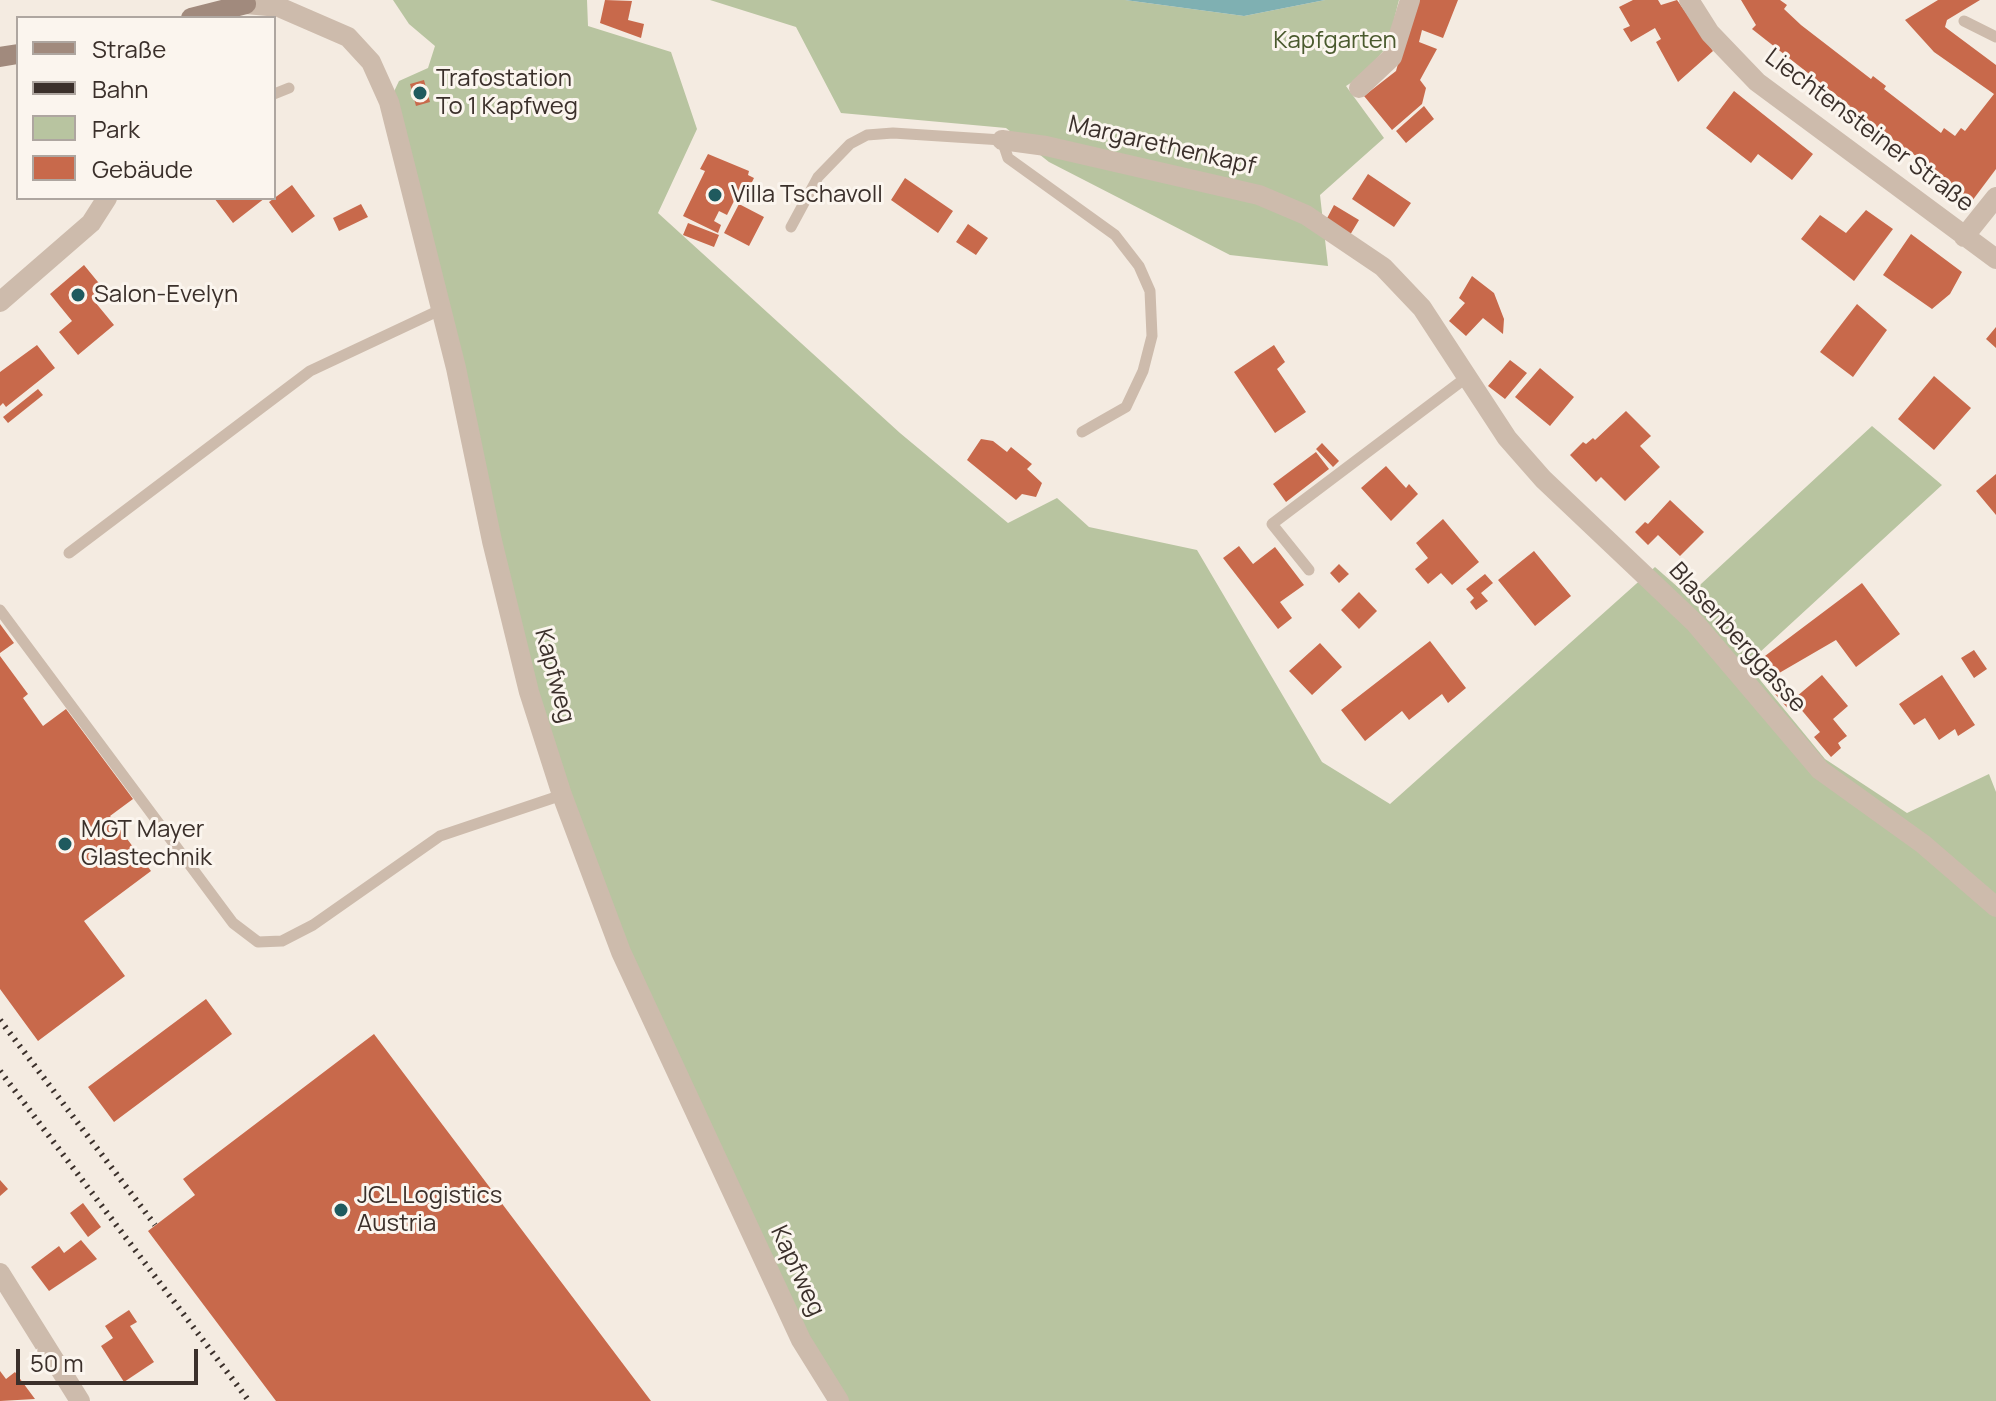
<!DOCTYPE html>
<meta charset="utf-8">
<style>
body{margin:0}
#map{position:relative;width:1996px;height:1401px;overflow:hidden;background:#f4ebe1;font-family:Manrope,sans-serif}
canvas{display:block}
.legend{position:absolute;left:16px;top:16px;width:260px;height:184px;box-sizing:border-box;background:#fbf5ee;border:2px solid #aea6a0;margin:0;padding:10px 14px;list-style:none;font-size:24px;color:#3b302b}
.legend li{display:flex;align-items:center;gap:16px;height:40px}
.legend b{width:40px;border:2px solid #aea6a0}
.scale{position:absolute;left:16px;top:1349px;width:182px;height:36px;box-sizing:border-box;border:4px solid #3b302b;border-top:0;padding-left:10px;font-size:24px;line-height:28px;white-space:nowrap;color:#3b302b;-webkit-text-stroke:6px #fbf5ee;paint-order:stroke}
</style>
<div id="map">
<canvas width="1996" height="1401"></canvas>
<ul class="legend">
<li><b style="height:10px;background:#a18a7d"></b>Straße</li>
<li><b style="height:10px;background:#3b302b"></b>Bahn</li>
<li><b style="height:22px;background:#b8c4a0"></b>Park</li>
<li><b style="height:22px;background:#c8694b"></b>Gebäude</li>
</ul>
<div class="scale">50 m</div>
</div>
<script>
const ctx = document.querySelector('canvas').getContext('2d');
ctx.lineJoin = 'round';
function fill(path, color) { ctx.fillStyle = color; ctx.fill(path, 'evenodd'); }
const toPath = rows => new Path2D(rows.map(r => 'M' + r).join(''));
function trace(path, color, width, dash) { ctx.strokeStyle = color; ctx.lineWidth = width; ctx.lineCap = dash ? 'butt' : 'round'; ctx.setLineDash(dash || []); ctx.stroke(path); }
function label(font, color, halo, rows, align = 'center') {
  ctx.font = font + ' Manrope,sans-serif'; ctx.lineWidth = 6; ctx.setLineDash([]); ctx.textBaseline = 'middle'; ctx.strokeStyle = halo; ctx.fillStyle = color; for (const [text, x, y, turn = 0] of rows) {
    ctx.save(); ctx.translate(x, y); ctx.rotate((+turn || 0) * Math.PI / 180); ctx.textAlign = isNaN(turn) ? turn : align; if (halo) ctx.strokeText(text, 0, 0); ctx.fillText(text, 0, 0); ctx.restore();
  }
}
fill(toPath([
 [393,0,587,0,588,26,671,52,697,129,658,213,900,433,1008,523,1057,498,1089,527,1197,550,1322,762,1390,804,1655,567,1688,596,1872,426,1942,485,1747,664,1825,759,1907,813,1989,774,1996,792,1996,1401,839,1401,801,1340,562,795,389,102,399,81,428,68,435,46,409,24],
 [710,0,1125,0,1244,16,1325,0,1399,0,1387,47,1360,77,1346,86,1384,138,1320,195,1328,266,1230,255,1049,162,1006,128,841,113,796,27]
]), '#b8c4a0');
fill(toPath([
 [1125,0,1325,0,1244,16]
]), '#7fb0b2');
fill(toPath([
 [605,0,632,1,628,20,644,24,641,38,600,23],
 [1416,0,1458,0,1443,38,1422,30,1419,42,1437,49,1420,80,1426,88,1422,104,1392,130,1364,96,1396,71],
 [1633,0,1658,0,1661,5,1677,0,1713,51,1678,82,1656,42,1661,39,1655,28,1631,42,1623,29,1630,26,1619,7],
 [1741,0,1780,0,1787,5,1784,9,1801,25,1871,79,1873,76,1886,86,1884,89,1941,133,1944,128,1955,136,1961,128,1965,131,1994,94,1934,52,1905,20,1938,0,1980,0,1947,20,1945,27,1996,65,1996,169,1972,201,1966,201,1916,165,1920,159,1849,108,1850,106,1752,29,1756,25],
 [424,80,430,102,416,106,410,84],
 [1734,91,1813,154,1792,180,1758,154,1751,163,1706,128],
 [1424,106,1434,119,1406,143,1396,131],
 [708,154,749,171,748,175,754,178,747,192,740,189,727,215,719,211,714,221,721,225,718,233,683,216,705,171,700,169],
 [1368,174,1411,203,1394,227,1352,199],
 [905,178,953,211,938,233,891,200],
 [292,185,315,216,292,233,269,202],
 [214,198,265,198,233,223],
 [361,204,368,217,339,231,333,218],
 [739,204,764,217,749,246,724,233],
 [1334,205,1359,220,1350,235,1325,222],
 [1866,210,1893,229,1854,281,1801,239,1820,215,1846,233],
 [688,223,719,235,714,247,683,235],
 [968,224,988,238,976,255,956,242],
 [1911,234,1962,272,1950,294,1932,309,1883,275],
 [84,265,107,293,95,302,114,325,78,355,59,332,72,321,50,294],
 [1472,276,1494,293,1504,319,1503,334,1483,318,1466,336,1449,321,1465,303,1459,298],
 [1857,304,1887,330,1853,377,1820,352],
 [1996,327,1996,348,1986,339],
 [37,345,55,368,6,407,3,403,0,406,0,372],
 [1274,345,1285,362,1277,369,1306,412,1275,433,1234,372],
 [1510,360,1527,373,1505,399,1488,386],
 [1540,368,1574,397,1550,426,1515,397],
 [1934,376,1971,408,1934,450,1898,419],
 [38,389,43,395,8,423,3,417],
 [1626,411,1651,436,1640,446,1660,467,1625,501,1601,477,1596,482,1570,455,1583,442,1586,444,1593,438,1595,440],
 [981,439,993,441,1007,452,1011,447,1032,464,1027,469,1042,483,1036,497,1022,494,1016,500,967,460],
 [1322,443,1339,461,1333,467,1316,449],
 [1316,452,1329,469,1286,502,1273,484],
 [1386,466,1406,488,1409,484,1418,494,1391,521,1361,488],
 [1996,474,1996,515,1976,491],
 [1670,500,1704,532,1680,556,1658,535,1648,545,1635,532,1645,522,1648,524],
 [1443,519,1479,562,1452,585,1441,573,1428,584,1415,569,1428,558,1416,543],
 [1239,546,1253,564,1275,547,1304,585,1280,602,1292,618,1278,629,1223,558],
 [1534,551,1571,596,1535,626,1498,580],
 [1339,564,1349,574,1339,583,1330,573],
 [1485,574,1493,583,1481,593,1488,601,1476,610,1470,602,1474,598,1466,589],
 [1862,583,1900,634,1856,667,1836,640,1774,676,1761,659],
 [1359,592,1377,611,1359,629,1341,610],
 [0,624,14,643,0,653],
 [1430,641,1466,688,1448,703,1442,694,1409,720,1402,711,1365,741,1341,710],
 [1320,643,1342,667,1312,695,1289,671],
 [1974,650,1987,669,1974,678,1961,658],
 [0,656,28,694,23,698,43,726,66,709,133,799,110,816,151,871,84,921,125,976,38,1041,0,989],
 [1822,675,1848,706,1833,719,1847,736,1838,743,1841,748,1831,757,1814,737,1820,732,1799,707,1792,713,1775,694,1786,685,1796,697],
 [1942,675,1975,725,1958,736,1955,729,1939,740,1925,718,1914,725,1899,704],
 [206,999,232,1034,114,1122,88,1087],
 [374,1034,651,1401,276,1401,148,1231,195,1195,183,1179],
 [0,1180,8,1189,0,1196],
 [83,1203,101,1227,88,1237,70,1213],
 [81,1240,97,1259,49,1291,31,1267,59,1246,64,1253],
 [129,1310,137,1322,130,1326,154,1362,124,1382,101,1346,113,1338,105,1326],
 [0,1371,6,1379,15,1372,35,1399,0,1401]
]), '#c8694b');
trace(toPath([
 [1964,21,1996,37],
 [274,94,289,88],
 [791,227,818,177,850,144,867,135,893,133,1002,140,1008,158,1115,235,1139,266,1150,291,1152,336,1143,371,1126,407,1082,432],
 [69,553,310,371,442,309],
 [1309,570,1272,524,1467,377],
 [0,610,233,923,258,942,282,941,313,925,440,836,562,795]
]), '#cdbbac', 11);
trace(toPath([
 [1689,0,1710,33,1757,82,1996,259],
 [1359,88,1392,57,1410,0],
 [1002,140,1046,146,1259,195,1306,215,1383,267,1422,308,1507,438,1543,479,1695,623,1820,770,1923,844,1996,907],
 [1964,237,1996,197],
 [0,302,91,223,107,198],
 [0,1273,80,1401]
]), '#cdbbac', 20);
trace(toPath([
 [246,4,279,7,348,37,371,62,389,102,456,368,492,541,529,692,562,795,621,952,801,1340,839,1401]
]), '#cdbbac', 20);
trace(toPath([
 [191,18,246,4,244,0],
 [0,57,18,54]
]), '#a18a7d', 20);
trace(toPath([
 [0,1020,155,1225],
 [0,1071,249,1401]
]), '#3b302b', 6, [2, 6]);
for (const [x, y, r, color] of [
 [420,93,8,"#1f5a5e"],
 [715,195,8,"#1f5a5e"],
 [78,295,8,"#1f5a5e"],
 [65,844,8,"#1f5a5e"],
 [341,1210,8,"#1f5a5e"]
]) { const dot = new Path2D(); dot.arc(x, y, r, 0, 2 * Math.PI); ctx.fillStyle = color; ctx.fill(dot); trace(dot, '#fbf5ee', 3); }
label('24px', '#4a5a2e', '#fbf5ee', [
 ["Kapfgarten",1335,41]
]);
label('24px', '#3b302b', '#fbf5ee', [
 ["Trafostation",436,79],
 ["To 1 Kapfweg",436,107],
 ["Villa Tschavoll",731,195],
 ["Salon-Evelyn",94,295],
 ["MGT Mayer",81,830],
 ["Glastechnik",81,858],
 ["JCL Logistics",357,1196],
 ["Austria",357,1224]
], 'left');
label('24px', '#3b302b', '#fbf5ee', [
 ["Liechtensteiner Straße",1869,131,37],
 ["Margarethenkapf",1162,146,13],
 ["Blasenberggasse",1737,638,48],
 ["Kapfweg",554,676,75],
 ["Kapfweg",797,1271,65]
]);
</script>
